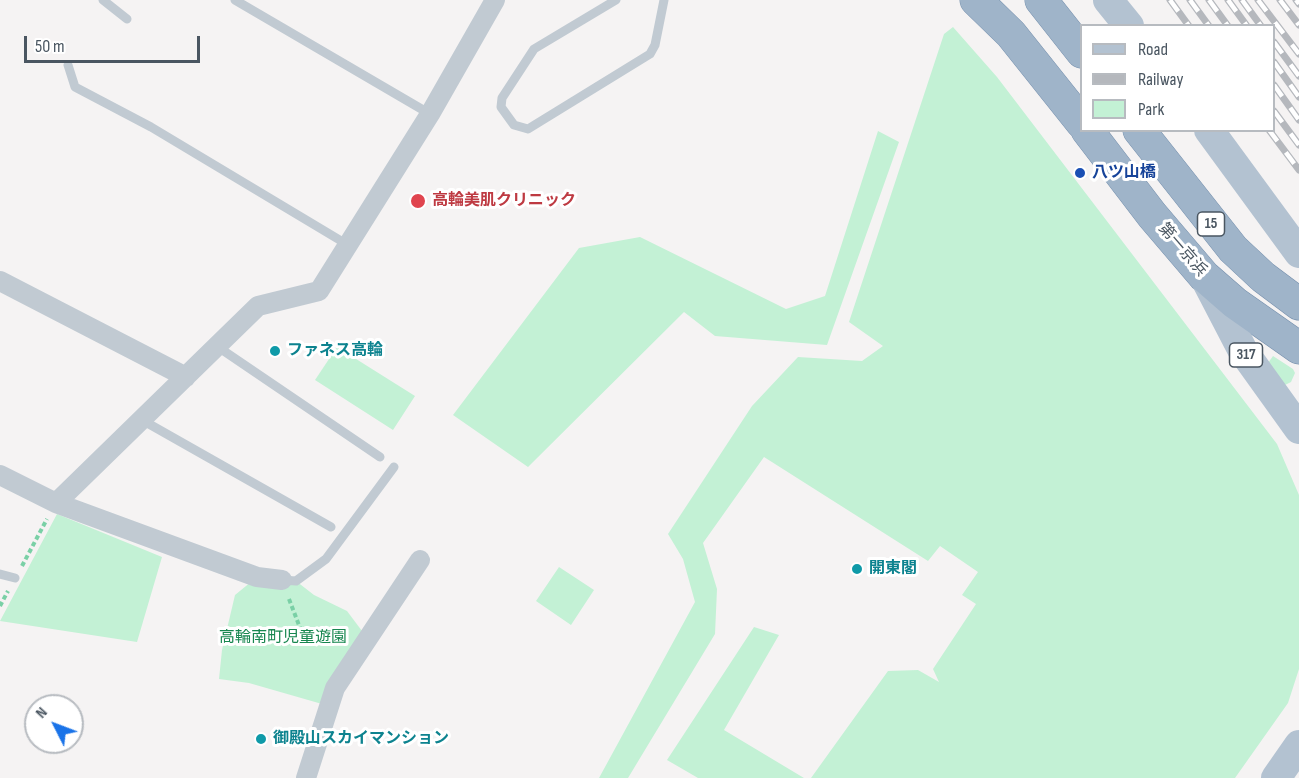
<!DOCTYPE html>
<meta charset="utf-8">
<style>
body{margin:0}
#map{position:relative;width:1299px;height:778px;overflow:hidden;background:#f5f3f3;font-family:"Sofia Sans Condensed",sans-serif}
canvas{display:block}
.legend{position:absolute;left:1080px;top:24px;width:195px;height:108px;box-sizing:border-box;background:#fff;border:2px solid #b7bbc0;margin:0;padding:8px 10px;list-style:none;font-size:18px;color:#4a5661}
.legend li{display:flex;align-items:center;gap:12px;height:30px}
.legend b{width:30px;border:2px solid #b7bbc0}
.north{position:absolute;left:24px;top:694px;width:60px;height:60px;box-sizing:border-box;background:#fff;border:2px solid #b7bbc0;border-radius:50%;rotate:312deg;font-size:16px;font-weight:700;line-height:24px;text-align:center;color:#4a5661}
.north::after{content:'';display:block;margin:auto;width:21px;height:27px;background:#1a73e8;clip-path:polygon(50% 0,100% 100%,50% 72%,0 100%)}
.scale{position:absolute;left:24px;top:36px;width:176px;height:27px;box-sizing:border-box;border:3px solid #4a5661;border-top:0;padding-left:8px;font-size:18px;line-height:21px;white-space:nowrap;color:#4a5661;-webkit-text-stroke:4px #fff;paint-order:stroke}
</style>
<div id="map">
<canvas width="1299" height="778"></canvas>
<ul class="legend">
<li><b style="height:8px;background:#b3c2d1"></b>Road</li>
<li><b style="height:8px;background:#b5b8bd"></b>Railway</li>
<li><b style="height:16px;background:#c3f1d5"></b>Park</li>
</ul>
<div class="north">N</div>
<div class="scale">50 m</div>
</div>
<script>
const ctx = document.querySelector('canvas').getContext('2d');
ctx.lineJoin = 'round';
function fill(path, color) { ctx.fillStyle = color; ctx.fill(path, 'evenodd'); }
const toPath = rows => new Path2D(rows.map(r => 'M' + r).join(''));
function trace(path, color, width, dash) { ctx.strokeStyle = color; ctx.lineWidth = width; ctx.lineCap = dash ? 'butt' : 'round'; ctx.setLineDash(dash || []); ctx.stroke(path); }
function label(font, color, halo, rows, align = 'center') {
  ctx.font = font + ' "Sofia Sans Condensed","Noto Sans JP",sans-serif'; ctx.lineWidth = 6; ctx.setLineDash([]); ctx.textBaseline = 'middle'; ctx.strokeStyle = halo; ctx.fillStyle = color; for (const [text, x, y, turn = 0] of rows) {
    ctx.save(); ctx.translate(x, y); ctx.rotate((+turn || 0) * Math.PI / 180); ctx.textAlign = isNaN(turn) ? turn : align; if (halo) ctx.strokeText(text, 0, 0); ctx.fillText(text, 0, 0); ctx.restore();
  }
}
fill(toPath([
 [953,27,997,77,1277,444,1299,495,1299,669,1288,703,1235,778,811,778,888,671,918,670,939,682,933,669,976,604,962,595,978,572,940,546,928,561,764,457,703,543,717,589,715,634,628,778,599,778,695,602,683,559,668,534,752,406,798,357,862,361,883,346,849,322,944,34],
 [878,131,899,142,827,345,715,336,684,312,528,467,453,415,579,248,640,237,786,309,825,296],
 [337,347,415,396,393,430,315,380],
 [1273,356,1293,369,1295,373,1291,382,1285,385,1268,363],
 [57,514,162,557,137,642,0,621],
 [559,567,594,590,571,625,536,601],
 [257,577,296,581,314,595,347,611,368,639,329,706,249,683,219,679,222,650,235,595],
 [754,627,779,635,724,730,804,778,698,778,667,760]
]), '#c3f1d5');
const trunk = toPath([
 [976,0,1011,34,1082,123],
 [1041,0,1082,52],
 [1087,130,1152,215,1204,276,1235,303,1299,348],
 [1139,130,1233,249,1263,277,1299,304]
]);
trace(trunk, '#7690ad', 33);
trace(toPath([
 [22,566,47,519],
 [289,599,302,633,313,631,317,640,342,638],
 [0,606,8,591],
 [300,639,302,633]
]), '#7ad0a6', 4, [4.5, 3]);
trace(toPath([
 [103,0,127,19],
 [235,0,430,114],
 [616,0,534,49,502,98,501,107,514,125,528,129,650,54,655,45,664,0],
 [68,65,75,87,151,127,348,245],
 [218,347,380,457],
 [142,420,331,527],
 [0,574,15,578],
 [282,580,296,581,326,559,394,467]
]), '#c1cad2', 9);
trace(toPath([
 [0,281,186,377],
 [0,475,56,503,257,577,282,580],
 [56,503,258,306,319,291,430,114,495,0],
 [306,778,335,688,420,560]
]), '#c1cad2', 20);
trace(toPath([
 [1108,0,1129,26],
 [1209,130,1299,253],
 [1204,276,1243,351,1299,429],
 [1276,778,1299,745]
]), '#b3c2d1', 30);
trace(trunk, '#9fb4c9', 32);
const rail = toPath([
 [1170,0,1189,26],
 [1190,0,1209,26],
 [1209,0,1228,26],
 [1228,0,1247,26],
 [1242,0,1261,26],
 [1258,0,1299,54],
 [1280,0,1299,25],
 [1296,0,1299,4],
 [1274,42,1299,76],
 [1274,62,1299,97],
 [1274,85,1299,120],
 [1274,111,1299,145],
 [1269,130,1299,170]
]);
trace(rail, '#b5b8bd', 7);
trace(rail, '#fff', 4.5, [14]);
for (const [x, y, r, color] of [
 [1080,173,6,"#1a4fb4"],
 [418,201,8,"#e0444e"],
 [275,351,6,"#0f9aa8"],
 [857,569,6,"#0f9aa8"],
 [261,739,6,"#0f9aa8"]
]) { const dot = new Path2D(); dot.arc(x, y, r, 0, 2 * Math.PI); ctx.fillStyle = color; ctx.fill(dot); trace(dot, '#fff', 2); }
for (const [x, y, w] of [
 [1211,224,27],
 [1246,355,33]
]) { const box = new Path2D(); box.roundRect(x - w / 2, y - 12, w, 24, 4.5); ctx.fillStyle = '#fff'; ctx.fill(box); trace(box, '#4a5661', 1.5); }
label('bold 15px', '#4a5661', null, [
 ["15",1211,224],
 ["317",1246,355]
]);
label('bold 16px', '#164399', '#fff', [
 ["八ツ山橋",1092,173]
], 'left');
label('bold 16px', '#be3a42', '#fff', [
 ["高輪美肌クリニック",432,201]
], 'left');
label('16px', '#4a5661', '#fff', [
 ["第一京浜",1182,250,49]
]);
label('bold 16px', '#0d838f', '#fff', [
 ["ファネス高輪",287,351],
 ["開東閣",869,569],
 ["御殿山スカイマンション",273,739]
], 'left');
label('16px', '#17864f', '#fff', [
 ["高輪南町児童遊園",283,638]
]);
</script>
